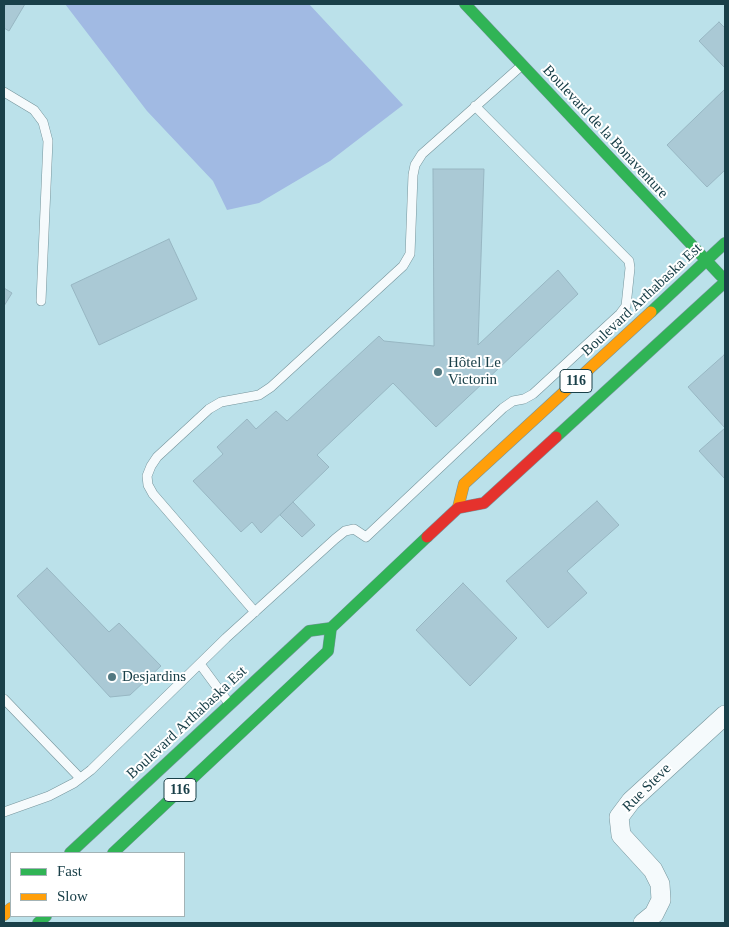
<!DOCTYPE html>
<meta charset="utf-8">
<style>
body{margin:0}
#map{position:relative;width:729px;height:927px;overflow:hidden;background:#bbe1ea;font-family:Georgia,serif}
canvas{display:block}
.frame{position:absolute;inset:0;border:5px solid #1a4049;pointer-events:none}
.legend{position:absolute;left:10px;top:852px;width:175px;height:65px;box-sizing:border-box;background:#fff;border:1px solid #a3b3b6;margin:0;padding:6px 9px;list-style:none;font-size:15px;color:#1a4049}
.legend li{display:flex;align-items:center;gap:10px;height:25px}
.legend b{width:25px;border:1px solid #a3b3b6}
</style>
<div id="map">
<canvas width="729" height="927"></canvas>
<div class="frame"></div>
<ul class="legend">
<li><b style="height:6px;background:#30b455"></b>Fast</li>
<li><b style="height:6px;background:#ff9f0a"></b>Slow</li>
</ul>
</div>
<script>
const ctx = document.querySelector('canvas').getContext('2d');
ctx.lineJoin = 'round';
function fill(path, color) { ctx.fillStyle = color; ctx.fill(path, 'evenodd'); }
const toPath = rows => new Path2D(rows.map(r => 'M' + r).join(''));
function trace(path, color, width, dash) { ctx.strokeStyle = color; ctx.lineWidth = width; ctx.lineCap = dash ? 'butt' : 'round'; ctx.setLineDash(dash || []); ctx.stroke(path); }
function label(font, color, halo, rows, align = 'center') {
  ctx.font = font + ' Georgia,serif'; ctx.lineWidth = 4; ctx.setLineDash([]); ctx.textBaseline = 'middle'; ctx.strokeStyle = halo; ctx.fillStyle = color; for (const [text, x, y, turn = 0] of rows) {
    ctx.save(); ctx.translate(x, y); ctx.rotate((+turn || 0) * Math.PI / 180); ctx.textAlign = isNaN(turn) ? turn : align; if (halo) ctx.strokeText(text, 0, 0); ctx.fillText(text, 0, 0); ctx.restore();
  }
}
fill(toPath([
 [65,4,309,4,403,105,330,161,259,203,227,210,213,181,147,111]
]), '#a1bae3');
const building = toPath([
 [6,4,25,4,9,31,4,28,4,8,6,4],
 [719,22,725,28,725,68,699,41,719,22],
 [725,89,725,170,707,187,667,145,725,89],
 [433,169,484,169,478,345,558,270,578,294,436,427,393,383,317,455,329,467,261,533,252,522,241,532,193,481,223,454,217,447,247,419,256,429,276,411,287,421,379,336,384,341,434,346,433,169],
 [169,239,197,299,99,345,71,285,169,239],
 [4,288,12,293,4,306,4,288],
 [724,355,725,357,725,479,699,451,725,428,688,387,724,355],
 [597,501,619,525,567,571,587,593,548,628,506,581,597,501],
 [293,502,315,525,302,537,280,515,293,502],
 [47,568,109,632,119,623,161,666,130,695,110,697,17,596,47,568],
 [463,583,517,638,470,686,416,630,463,583]
]);
fill(building, '#aac9d5');
trace(building, '#97b6c2', 1);
const lane = toPath([
 [4,92,34,110,43,122,48,141,41,301],
 [255,612,153,494,148,485,147,476,151,466,157,457,209,409,221,402,259,395,271,387,403,266,410,254,413,175,415,165,422,154,520,67],
 [200,664,228,702],
 [4,699,80,778],
 [4,812,49,796,74,783,91,770,226,638,335,539,345,531,354,529,366,537,503,408,513,401,524,399,533,394,620,314,626,306,630,268,629,261,475,106]
]);
const street = toPath([
 [643,923,654,914,661,900,660,884,653,870,621,835,619,817,631,801,725,715]
]);
const fast = toPath([
 [465,4,721,276],
 [651,312,725,243],
 [556,437,725,282],
 [70,853,309,631,331,628,427,537],
 [113,853,328,651,331,628],
 [38,923,46,916]
]);
const slow = toPath([
 [458,508,464,484,651,312],
 [4,915,11,908]
]);
const jam = toPath([
 [427,537,458,508,484,503,556,437]
]);
trace(lane, '#75949b', 10);
trace(street, '#75949b', 20);
trace(fast, '#75949b', 12);
trace(slow, '#75949b', 12);
trace(jam, '#75949b', 12);
trace(lane, '#f5fafc', 9);
trace(street, '#f5fafc', 19);
trace(fast, '#30b455', 11);
trace(slow, '#ff9f0a', 11);
trace(jam, '#e5322d', 11);
for (const [x, y, r, color] of [
 [438,372,5,"#527881"],
 [112,677,5,"#527881"]
]) { const dot = new Path2D(); dot.arc(x, y, r, 0, 2 * Math.PI); ctx.fillStyle = color; ctx.fill(dot); trace(dot, '#fff', 2); }
for (const [x, y, w] of [
 [576,381,32],
 [180,790,32]
]) { const box = new Path2D(); box.roundRect(x - w / 2, y - 11.5, w, 23, 4); ctx.fillStyle = '#fff'; ctx.fill(box); trace(box, '#1a4049', 1); }
label('bold 14px', '#1a4049', null, [
 ["116",576,381],
 ["116",180,790]
]);
label('15px', '#1a4049', '#fff', [
 ["Boulevard de la Bonaventure",605,132,47],
 ["Boulevard Arthabaska Est",642,300,-43],
 ["Boulevard Arthabaska Est",187,723,-43],
 ["Rue Steve",647,788,-45]
]);
label('15px', '#1a4049', '#fff', [
 ["Hôtel Le",448,363],
 ["Victorin",448,380],
 ["Desjardins",122,677]
], 'left');
</script>
